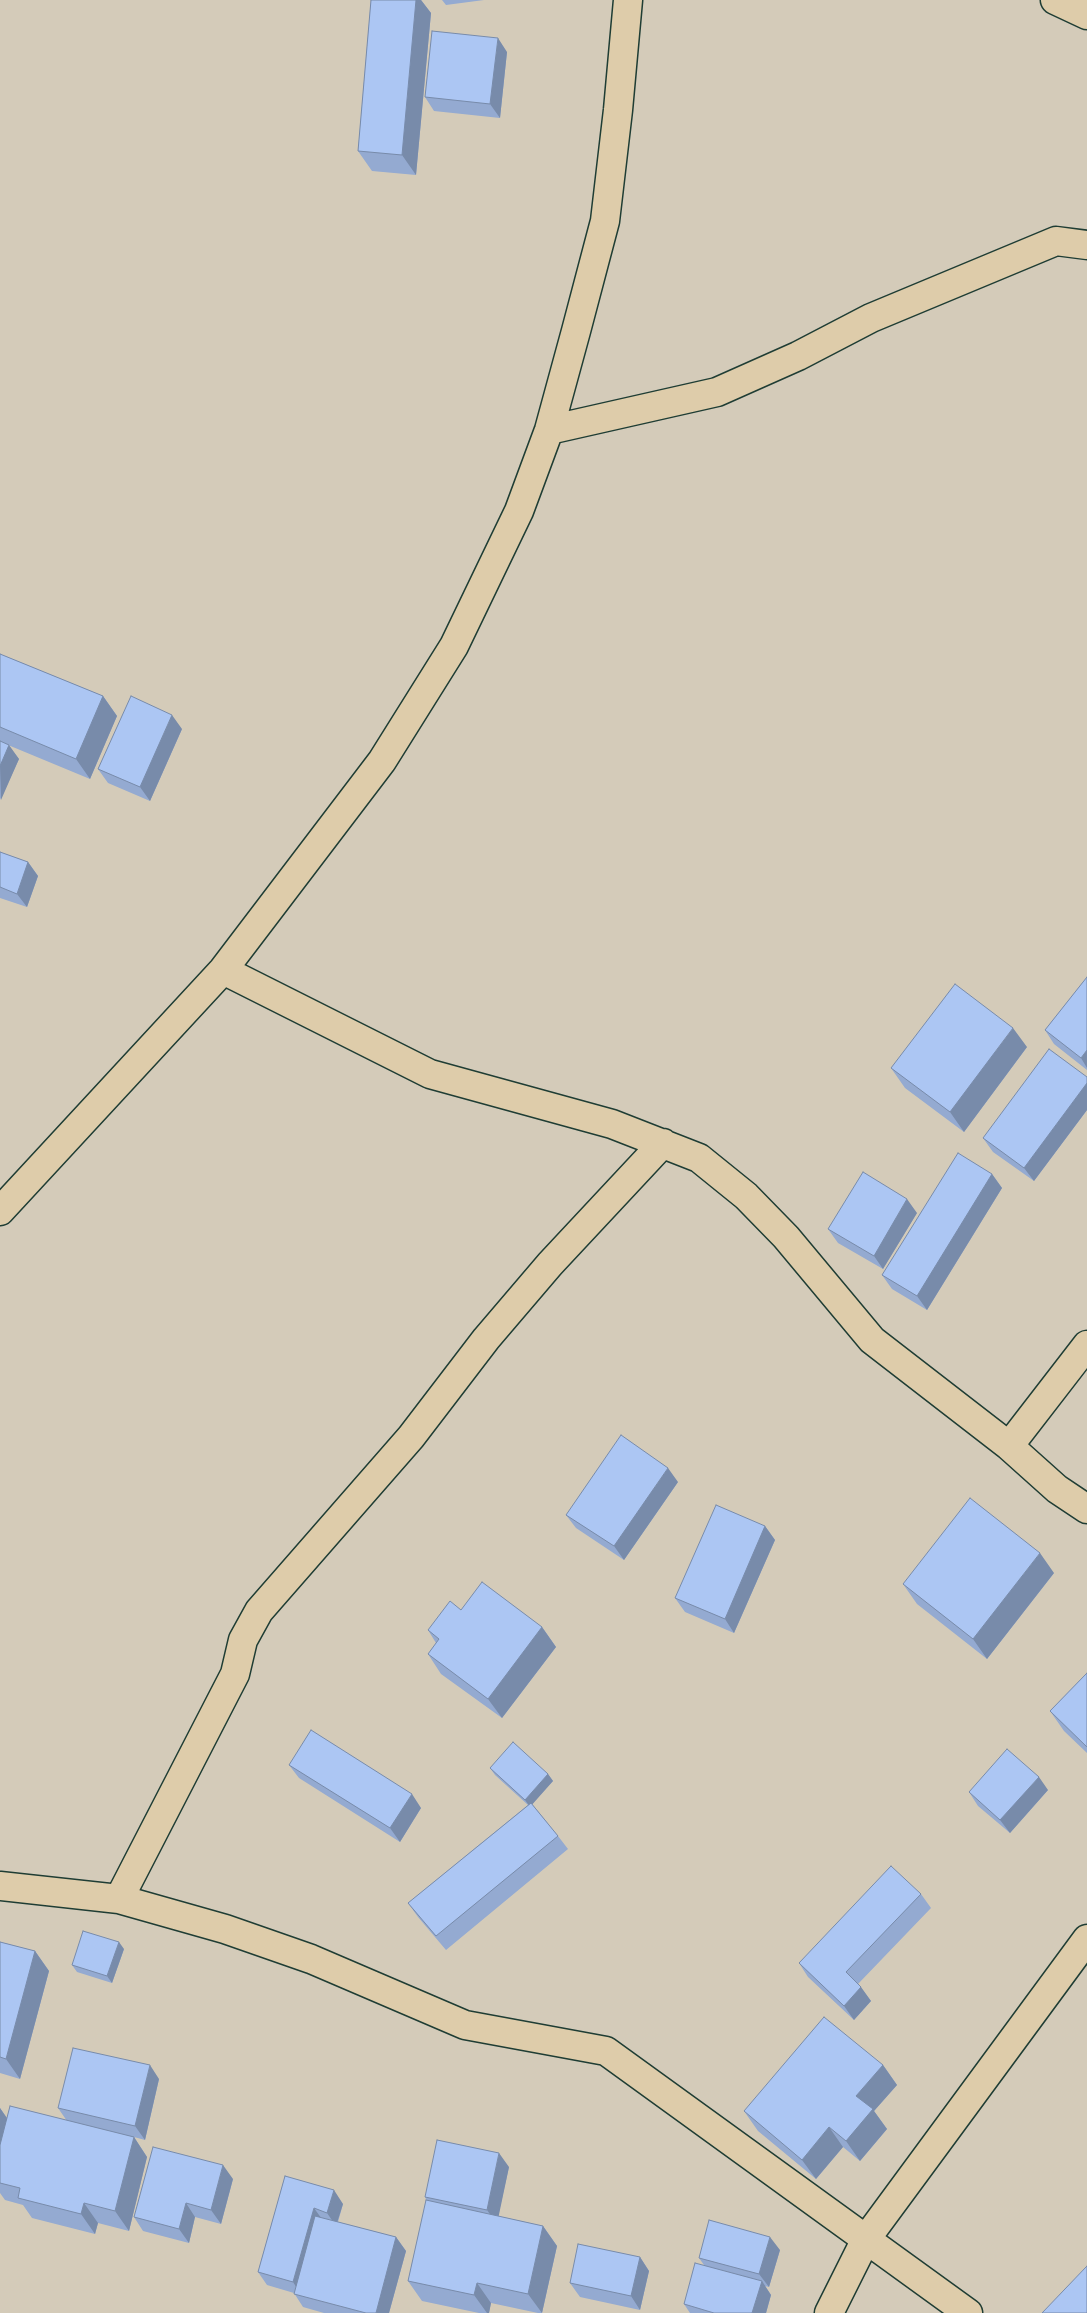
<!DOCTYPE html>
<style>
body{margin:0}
canvas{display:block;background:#d4cbb9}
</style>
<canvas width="1087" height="2313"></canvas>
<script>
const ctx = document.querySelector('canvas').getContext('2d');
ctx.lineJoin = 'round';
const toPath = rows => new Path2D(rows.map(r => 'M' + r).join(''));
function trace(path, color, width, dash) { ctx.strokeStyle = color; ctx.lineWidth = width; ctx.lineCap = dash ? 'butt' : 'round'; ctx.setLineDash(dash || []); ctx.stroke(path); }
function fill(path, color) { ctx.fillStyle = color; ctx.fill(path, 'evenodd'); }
const minor = toPath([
 [1055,0,1087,15],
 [549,430,717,392,798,356,871,318,1056,241,1087,245],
 [223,970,430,1074,612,1124,699,1158,746,1196,786,1237,872,1340,1009,1446,1057,1489,1087,1509],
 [663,1143,550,1264,486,1339,411,1437,259,1611,243,1640,235,1674,119,1899,225,1929,311,1959,465,2025,606,2051,968,2313],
 [0,1211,223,970,382,761,454,646,519,511,549,430,576,331,605,221,618,110,628,0],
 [1009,1446,1087,1345],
 [0,1886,119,1899],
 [829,2313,866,2239,1087,1939]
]);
trace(minor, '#1f3d34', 31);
trace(minor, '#deccaa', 28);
fill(toPath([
 [371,0,421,0,431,13,416,175,372,171,358,151],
 [442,0,484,0,446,5],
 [507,52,500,118,434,111,425,97],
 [0,654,103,696,117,716,90,779,8,745,19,759,0,800],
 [182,729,150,801,108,783,98,769],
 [0,852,28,862,38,876,27,907,0,898],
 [1087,977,1087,1070,1054,1044,1045,1030],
 [1027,1047,964,1132,905,1088,891,1068],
 [1087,1077,1087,1110,1034,1181,993,1152,983,1138],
 [992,1174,1002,1188,927,1310,892,1289,882,1275],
 [917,1213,883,1269,838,1243,828,1229],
 [678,1482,624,1560,576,1528,566,1515],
 [765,1526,775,1540,734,1633,685,1612,675,1598],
 [1054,1573,987,1659,917,1604,903,1584],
 [542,1627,556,1647,502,1718,441,1674,428,1654,436,1643,428,1630],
 [1087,1673,1087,1753,1064,1731,1050,1711],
 [289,1765,421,1808,400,1842,299,1778],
 [490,1768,548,1774,553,1781,532,1804,558,1836,568,1849,446,1950,418,1917,408,1903,528,1805,495,1775],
 [1048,1790,1010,1833,978,1806,969,1792],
 [921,1894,931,1908,858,1984,871,2001,854,2020,808,1977,799,1963],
 [0,1942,35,1951,49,1971,20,2079,0,2073],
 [124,1949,112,1983,77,1972,72,1965],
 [883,2065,897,2085,874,2111,887,2129,860,2161,843,2147,816,2179,758,2131,744,2111],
 [159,2079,145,2140,134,2137,147,2157,129,2231,98,2223,95,2234,32,2218,23,2205,5,2200,0,2193,0,2108,7,2118,67,2121,58,2108],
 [509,2167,498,2216,543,2226,557,2246,542,2313,538,2313,491,2303,489,2313,479,2313,422,2301,408,2281,427,2201,425,2197],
 [285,2176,343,2204,338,2222,396,2237,406,2251,389,2313,324,2313,303,2307,294,2293,267,2285,258,2272],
 [233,2179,221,2224,195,2217,189,2243,143,2231,134,2217],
 [780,2250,769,2287,765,2286,771,2295,766,2313,690,2313,684,2304,704,2265,699,2258],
 [640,2257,649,2271,640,2310,580,2297,570,2283]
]), '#94aad1');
fill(toPath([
 [416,0,421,0,431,13,416,175,402,155],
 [498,38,507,52,500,118,490,104],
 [103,696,117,716,90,779,76,759],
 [172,715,182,729,150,801,140,787],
 [9,745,19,759,1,800,0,766],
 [28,862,38,876,27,907,17,894],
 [1013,1028,1027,1047,964,1132,950,1112],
 [1087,1050,1087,1068,1081,1058],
 [1087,1083,1087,1110,1034,1181,1024,1168],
 [992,1174,1002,1188,927,1310,917,1296],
 [907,1199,917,1213,883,1269,874,1256],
 [668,1468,678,1482,624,1560,614,1546],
 [765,1526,775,1540,734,1633,725,1619],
 [1040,1553,1054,1573,987,1659,973,1639],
 [542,1627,556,1647,502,1718,488,1699],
 [548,1774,553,1781,530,1807,525,1800],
 [1039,1777,1048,1790,1010,1833,1000,1820],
 [412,1794,421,1808,400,1842,390,1828],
 [119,1942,124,1949,112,1983,107,1976],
 [35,1951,49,1971,20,2079,6,2059],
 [861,1987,871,2001,854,2020,844,2006],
 [150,2065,159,2079,145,2140,135,2126],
 [883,2065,897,2085,874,2111,887,2129,860,2161,846,2141,856,2096],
 [0,2108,13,2127,0,2175],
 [829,2127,843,2147,816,2179,802,2160],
 [134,2137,147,2157,129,2231,115,2211],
 [499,2153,509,2167,497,2224,487,2210],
 [223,2165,233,2179,221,2224,211,2210],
 [334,2190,343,2204,336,2226,327,2213],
 [84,2203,98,2223,95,2234,81,2214],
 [186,2203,195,2217,189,2243,179,2229],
 [314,2208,324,2222,302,2296,293,2282],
 [543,2226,557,2246,542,2313,528,2294],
 [396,2237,406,2251,389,2313,376,2313],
 [770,2237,780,2250,769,2287,759,2274],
 [640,2257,649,2271,640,2310,631,2296],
 [762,2281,771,2295,766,2313,752,2313],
 [477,2283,491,2303,489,2313,487,2313,474,2295]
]), '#788baa');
const building = toPath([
 [371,0,416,0,402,155,358,151,371,0],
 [432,31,498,38,490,104,425,97,432,31],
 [0,654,103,696,76,759,0,727,0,654],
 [131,696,172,715,140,787,98,769,131,696],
 [0,741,9,745,0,766,0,741],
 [0,852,28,862,17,894,0,887,0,852],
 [1087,977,1087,1050,1081,1058,1045,1030,1087,977],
 [955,984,1013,1028,950,1112,891,1068,955,984],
 [1049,1049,1087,1077,1087,1083,1024,1168,983,1138,1049,1049],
 [958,1153,992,1174,917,1296,882,1275,958,1153],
 [863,1172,907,1199,874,1256,828,1229,863,1172],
 [621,1435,668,1468,614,1546,566,1515,621,1435],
 [970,1498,1040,1553,973,1639,903,1584,970,1498],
 [716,1505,765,1526,725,1619,675,1598,716,1505],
 [482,1582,542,1627,488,1699,428,1654,439,1639,428,1630,450,1601,461,1610,482,1582],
 [1087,1673,1087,1747,1050,1711,1087,1673],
 [311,1730,412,1794,390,1828,289,1765,311,1730],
 [513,1742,548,1774,525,1800,490,1768,513,1742],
 [1007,1749,1039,1777,1000,1820,969,1792,1007,1749],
 [531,1803,558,1836,436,1936,408,1903,531,1803],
 [891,1866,921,1894,846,1972,861,1987,844,2006,799,1963,891,1866],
 [83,1931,119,1942,107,1976,72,1965,83,1931],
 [0,1942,35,1951,6,2059,0,2057,0,1942],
 [824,2017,883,2065,856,2096,873,2109,846,2141,829,2127,802,2160,744,2111,824,2017],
 [73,2048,150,2065,135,2126,58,2108,73,2048],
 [10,2106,134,2137,115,2211,84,2203,81,2214,18,2198,20,2188,0,2183,0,2145,10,2106],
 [437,2140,499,2153,487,2210,425,2197,437,2140],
 [153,2147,223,2165,211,2210,186,2203,179,2229,134,2217,153,2147],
 [285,2176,334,2190,327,2213,314,2208,293,2282,258,2272,285,2176],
 [426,2200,543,2226,528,2294,477,2283,474,2295,408,2281,426,2200],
 [315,2216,396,2237,376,2313,366,2313,294,2294,315,2216],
 [709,2220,770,2237,759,2274,699,2258,709,2220],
 [578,2244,640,2257,631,2296,570,2283,578,2244],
 [695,2263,762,2281,752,2313,714,2313,684,2304,695,2263],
 [1087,2266,1087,2313,1042,2313,1087,2266]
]);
fill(building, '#acc6f3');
trace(building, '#788baa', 1);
</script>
